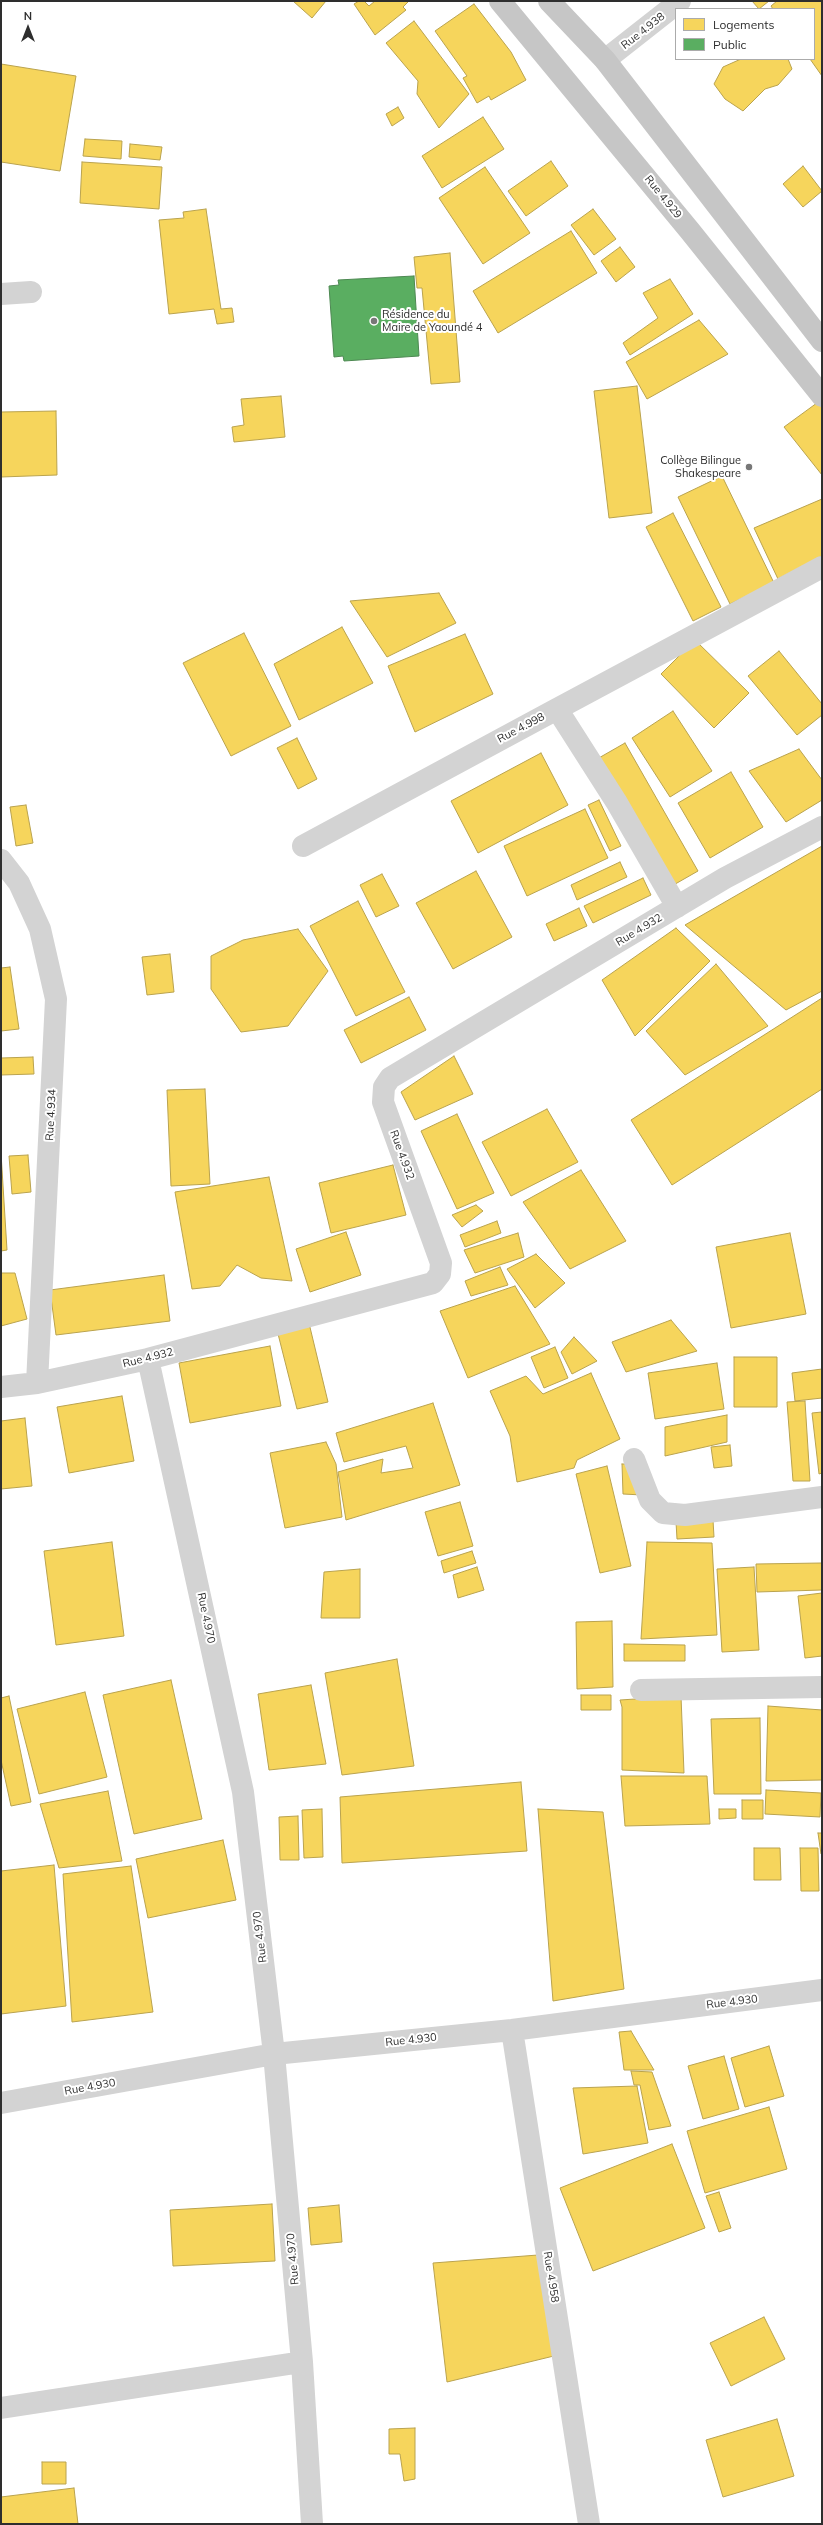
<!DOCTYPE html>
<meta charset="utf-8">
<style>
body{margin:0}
#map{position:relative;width:823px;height:2525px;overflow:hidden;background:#fff;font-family:Mulish,sans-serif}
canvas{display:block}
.frame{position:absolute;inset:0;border:2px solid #2e2e2e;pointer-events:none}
.legend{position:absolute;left:675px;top:8px;width:140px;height:52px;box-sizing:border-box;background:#fff;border:1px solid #ababab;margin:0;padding:5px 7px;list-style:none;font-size:12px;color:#2e2e2e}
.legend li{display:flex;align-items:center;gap:8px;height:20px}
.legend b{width:20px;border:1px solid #ababab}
.north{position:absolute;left:8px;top:8px;width:40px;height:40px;-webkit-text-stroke:3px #fff;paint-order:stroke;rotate:0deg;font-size:11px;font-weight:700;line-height:16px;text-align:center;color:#2e2e2e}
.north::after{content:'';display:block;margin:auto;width:14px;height:18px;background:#2e2e2e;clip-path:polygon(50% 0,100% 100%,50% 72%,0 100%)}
</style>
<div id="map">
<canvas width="823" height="2525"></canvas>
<div class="frame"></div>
<ul class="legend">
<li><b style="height:11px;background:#f6d55c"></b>Logements</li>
<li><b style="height:11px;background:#5aae61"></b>Public</li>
</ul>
<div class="north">N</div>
</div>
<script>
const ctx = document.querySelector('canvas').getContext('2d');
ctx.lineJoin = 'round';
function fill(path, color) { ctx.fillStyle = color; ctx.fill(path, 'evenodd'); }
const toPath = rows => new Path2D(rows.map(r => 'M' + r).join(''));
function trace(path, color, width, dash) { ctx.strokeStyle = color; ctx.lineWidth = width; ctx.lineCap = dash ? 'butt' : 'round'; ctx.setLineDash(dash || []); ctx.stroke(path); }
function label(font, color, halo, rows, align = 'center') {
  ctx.font = font + ' Mulish,sans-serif'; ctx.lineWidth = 4; ctx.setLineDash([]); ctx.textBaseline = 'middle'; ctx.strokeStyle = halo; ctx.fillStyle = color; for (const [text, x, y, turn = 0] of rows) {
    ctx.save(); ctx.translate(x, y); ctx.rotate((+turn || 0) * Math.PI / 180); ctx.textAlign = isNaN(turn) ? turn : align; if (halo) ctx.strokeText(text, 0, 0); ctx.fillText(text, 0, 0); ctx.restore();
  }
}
const homes = toPath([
 [293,1,326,1,312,18,293,1],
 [359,1,364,1,369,6,375,1,409,1,403,7,406,10,375,35,354,4,359,1],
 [752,1,769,1,759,9,752,1],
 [777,1,822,1,822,76,810,59,814,59,814,9,773,9,771,6,777,1],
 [474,4,511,52,526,80,491,100,489,96,477,103,463,78,467,76,435,31,474,4],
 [414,21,469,94,439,128,417,94,418,81,386,43,414,21],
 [741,59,788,59,792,69,778,85,765,89,743,111,725,99,714,84,723,67,741,59],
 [1,64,76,76,60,171,1,162,1,64],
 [398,107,404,118,392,126,386,114,398,107],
 [483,117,504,149,442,188,422,156,483,117],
 [85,139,122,141,121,159,83,156,85,139],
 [130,144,162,147,160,160,129,157,130,144],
 [551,161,568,186,526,216,508,191,551,161],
 [82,162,162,167,159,209,80,203,82,162],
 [803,166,822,191,803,207,783,184,803,166],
 [485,167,530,233,483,264,439,198,485,167],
 [206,209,221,309,232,308,234,322,217,324,214,309,169,314,159,220,184,218,183,212,206,209],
 [593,209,616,239,594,255,571,225,593,209],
 [571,231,597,273,498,333,473,291,571,231],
 [620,247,635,267,616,282,601,261,620,247],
 [450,253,460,382,431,384,422,288,417,288,414,257,450,253],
 [670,279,693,314,630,355,623,343,658,318,643,293,670,279],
 [699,320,728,354,647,399,626,362,699,320],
 [637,386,652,513,609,518,594,391,637,386],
 [281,396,285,437,234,442,232,427,244,425,241,399,281,396],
 [821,400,822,401,822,475,784,427,821,400],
 [56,411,57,475,1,477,1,412,56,411],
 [722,476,774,583,730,604,678,497,722,476],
 [822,499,822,556,778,579,754,528,822,499],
 [673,513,721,607,693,621,646,527,673,513],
 [439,593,456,623,387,657,350,601,439,593],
 [342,627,373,683,299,720,274,664,342,627],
 [244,633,291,726,231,756,183,663,244,633],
 [465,634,493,694,415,732,388,666,465,634],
 [695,640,749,693,714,728,661,674,695,640],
 [779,651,822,704,822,715,797,735,748,676,779,651],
 [673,711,712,771,670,797,632,738,673,711],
 [297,738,317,779,298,789,277,748,297,738],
 [625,743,698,871,670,887,597,759,625,743],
 [799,749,822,780,822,800,786,822,749,771,799,749],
 [541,753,568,805,478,853,451,801,541,753],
 [731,772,763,827,710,858,678,803,731,772],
 [599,800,621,846,610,851,588,805,599,800],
 [26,805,33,843,16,846,10,807,26,805],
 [585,809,608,858,527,896,504,846,585,809],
 [822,846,822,991,786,1010,685,925,822,846],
 [620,862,627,877,577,900,571,885,620,862],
 [476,871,512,937,453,969,416,903,476,871],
 [382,874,399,906,376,917,360,885,382,874],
 [643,878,651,895,593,923,584,906,643,878],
 [358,901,405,992,356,1016,310,926,358,901],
 [579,908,587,926,554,941,546,924,579,908],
 [676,928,710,961,635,1036,602,980,676,928],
 [298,929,328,971,288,1026,241,1032,211,989,211,956,243,940,298,929],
 [170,954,174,992,147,995,142,957,170,954],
 [716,964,768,1026,685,1075,646,1031,716,964],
 [10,967,19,1029,1,1031,1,968,10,967],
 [409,997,426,1030,361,1063,344,1030,409,997],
 [822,998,822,1089,672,1185,631,1120,822,998],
 [454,1056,473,1094,415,1120,401,1092,454,1056],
 [33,1057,34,1074,1,1075,1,1058,33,1057],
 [205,1089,210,1184,171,1186,167,1090,205,1089],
 [547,1109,578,1162,511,1196,482,1142,547,1109],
 [457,1114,494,1193,457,1209,421,1131,457,1114],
 [1,1153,7,1250,1,1251,1,1153],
 [28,1155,31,1192,12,1194,9,1156,28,1155],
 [393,1165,406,1215,331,1233,319,1183,393,1165],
 [581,1170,626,1241,570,1269,523,1202,581,1170],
 [269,1177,292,1281,261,1278,237,1265,220,1286,192,1289,175,1192,269,1177],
 [476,1205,483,1211,462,1227,452,1215,476,1205],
 [497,1221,501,1233,465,1247,460,1235,497,1221],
 [346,1232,361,1275,310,1292,296,1249,346,1232],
 [518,1233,524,1257,475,1273,464,1250,518,1233],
 [790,1233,806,1314,731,1328,716,1247,790,1233],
 [536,1254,565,1283,535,1308,507,1269,536,1254],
 [500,1267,508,1285,471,1296,465,1281,500,1267],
 [1,1273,15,1273,27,1319,1,1326,1,1273],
 [164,1275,170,1321,56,1335,50,1290,164,1275],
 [515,1286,550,1344,468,1378,440,1311,515,1286],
 [308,1319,328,1402,297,1409,276,1326,308,1319],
 [671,1320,697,1351,626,1372,612,1342,671,1320],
 [574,1337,597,1361,572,1374,561,1352,574,1337],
 [270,1346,281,1406,190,1423,179,1363,270,1346],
 [555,1347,568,1378,544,1388,531,1357,555,1347],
 [734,1357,777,1357,777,1407,734,1407,734,1357],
 [717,1363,724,1409,655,1419,648,1373,717,1363],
 [822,1369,822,1398,795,1401,792,1373,822,1369],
 [591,1373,620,1439,577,1460,574,1468,517,1482,510,1436,490,1391,526,1376,543,1394,591,1373],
 [122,1396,134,1461,69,1473,57,1407,122,1396],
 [805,1401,810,1481,793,1481,787,1402,805,1401],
 [433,1403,460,1485,346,1520,338,1472,383,1459,381,1473,413,1468,406,1446,344,1462,336,1433,433,1403],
 [822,1412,822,1473,819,1474,812,1413,822,1412],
 [727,1415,727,1442,665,1456,665,1427,727,1415],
 [25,1418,32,1486,1,1489,1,1421,25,1418],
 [326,1442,336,1464,342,1517,285,1528,270,1453,326,1442],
 [730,1445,732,1466,714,1468,711,1447,730,1445],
 [622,1464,640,1464,642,1495,623,1494,622,1464],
 [607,1466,631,1566,600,1573,576,1474,607,1466],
 [460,1502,473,1546,438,1556,425,1512,460,1502],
 [713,1520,714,1537,677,1539,676,1522,713,1520],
 [112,1542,124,1636,56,1645,44,1551,112,1542],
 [647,1542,712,1543,717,1635,641,1639,647,1542],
 [472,1551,476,1563,444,1573,441,1561,472,1551],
 [822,1563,822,1590,757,1592,756,1564,822,1563],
 [477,1567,484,1590,458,1598,453,1575,477,1567],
 [754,1567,759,1650,722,1652,717,1569,754,1567],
 [360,1569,360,1618,321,1618,324,1572,360,1569],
 [822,1593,822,1656,805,1658,798,1596,822,1593],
 [612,1621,613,1687,577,1689,576,1622,612,1621],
 [624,1644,685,1645,685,1661,624,1661,624,1644],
 [397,1659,414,1766,342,1775,325,1673,397,1659],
 [171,1680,202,1819,134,1834,103,1695,171,1680],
 [311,1685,326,1764,269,1770,258,1694,311,1685],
 [85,1692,107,1777,39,1794,17,1709,85,1692],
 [581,1695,611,1695,611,1710,581,1710,581,1695],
 [9,1696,31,1802,11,1806,1,1760,1,1698,9,1696],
 [681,1696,684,1773,622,1770,622,1707,620,1700,681,1696],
 [768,1706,822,1710,822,1780,766,1781,768,1706],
 [760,1718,761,1794,714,1794,711,1719,760,1718],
 [621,1776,707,1776,710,1824,625,1826,621,1776],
 [521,1782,527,1851,342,1863,340,1797,521,1782],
 [766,1790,821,1793,820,1817,765,1814,766,1790],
 [108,1791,122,1861,59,1868,40,1804,108,1791],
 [742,1800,763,1800,763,1819,742,1819,742,1800],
 [322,1809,323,1857,304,1858,302,1810,322,1809],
 [538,1809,603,1812,624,1989,553,2001,538,1809],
 [719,1809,736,1809,736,1818,719,1819,719,1809],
 [298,1816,299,1860,280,1860,279,1817,298,1816],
 [818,1833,822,1833,822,1854,821,1854,818,1833],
 [223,1840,236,1900,148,1918,136,1859,223,1840],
 [754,1848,780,1848,781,1880,754,1880,754,1848],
 [800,1848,818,1848,819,1891,801,1891,800,1848],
 [54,1865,66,2006,1,2014,1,1871,54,1865],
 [131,1866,153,2012,72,2022,63,1874,131,1866],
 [631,2031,654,2070,624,2070,619,2032,631,2031],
 [769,2046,784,2096,745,2107,731,2058,769,2046],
 [724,2056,739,2109,703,2119,688,2066,724,2056],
 [631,2071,652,2072,671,2126,649,2130,640,2085,634,2085,631,2071],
 [637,2086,648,2143,583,2154,573,2088,637,2086],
 [769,2107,787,2169,705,2193,687,2131,769,2107],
 [672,2144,705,2228,593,2271,560,2188,672,2144],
 [719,2192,731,2228,719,2232,706,2196,719,2192],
 [272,2204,275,2261,173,2266,170,2210,272,2204],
 [339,2205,342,2242,311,2245,308,2208,339,2205],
 [538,2255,562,2354,447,2382,433,2263,538,2255],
 [764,2317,785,2359,731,2386,710,2343,764,2317],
 [777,2419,794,2476,723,2497,706,2440,777,2419],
 [415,2428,415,2479,404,2481,400,2454,389,2454,389,2429,415,2428],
 [42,2462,66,2462,66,2484,42,2484,42,2462],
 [74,2488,78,2524,1,2524,1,2497,74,2488]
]);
fill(homes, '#f6d55c');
trace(homes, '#baa34e', 1);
const public = toPath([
 [414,276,419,356,344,361,343,356,334,357,329,286,339,285,338,280,414,276]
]);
fill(public, '#5aae61');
trace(public, '#4d8852', 1);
trace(toPath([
 [605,60,680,1],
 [1,294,31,292],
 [557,709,822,567],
 [303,846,557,709,617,803,677,907],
 [1,860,19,883,40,929,56,999,37,1383],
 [148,1359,243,1792,274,2054,302,2362,312,2524],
 [1,1387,37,1383,148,1359,433,1283,440,1274,441,1263,383,1102,384,1087,390,1078,725,878,822,827],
 [634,1459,650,1500,663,1513,685,1515,822,1497],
 [641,1690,822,1687],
 [512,2030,589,2524],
 [1,2103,274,2054,512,2030,822,1990],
 [1,2408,302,2362]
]), '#d3d3d3', 22);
trace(toPath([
 [500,1,690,231,822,396],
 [549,1,605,60,822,341]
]), '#c6c6c6', 22);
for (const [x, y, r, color] of [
 [374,321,4,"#777"],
 [749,467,4,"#777"]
]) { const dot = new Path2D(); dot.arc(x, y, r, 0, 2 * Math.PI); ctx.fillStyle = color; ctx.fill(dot); trace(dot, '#fff', 1.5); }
label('11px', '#2e2e2e', '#fff', [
 ["Rue 4.938",643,31,-38],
 ["Rue 4.929",663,197,51],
 ["Rue 4.998",521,728,-28],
 ["Rue 4.932",639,930,-31],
 ["Rue 4.934",51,1115,-87],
 ["Rue 4.932",402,1155,70],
 ["Rue 4.932",148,1358,-14],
 ["Rue 4.970",206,1618,78],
 ["Rue 4.970",260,1937,-97],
 ["Rue 4.930",732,2002,-7],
 ["Rue 4.930",411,2040,-6],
 ["Rue 4.930",90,2087,-10],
 ["Rue 4.970",293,2259,-95],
 ["Rue 4.958",551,2277,81]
]);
label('11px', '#2e2e2e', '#fff', [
 ["Résidence du",382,315],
 ["Maire de Yaoundé 4",382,328],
 ["Collège Bilingue",741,461,"right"],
 ["Shakespeare",741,474,"right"]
], 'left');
</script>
